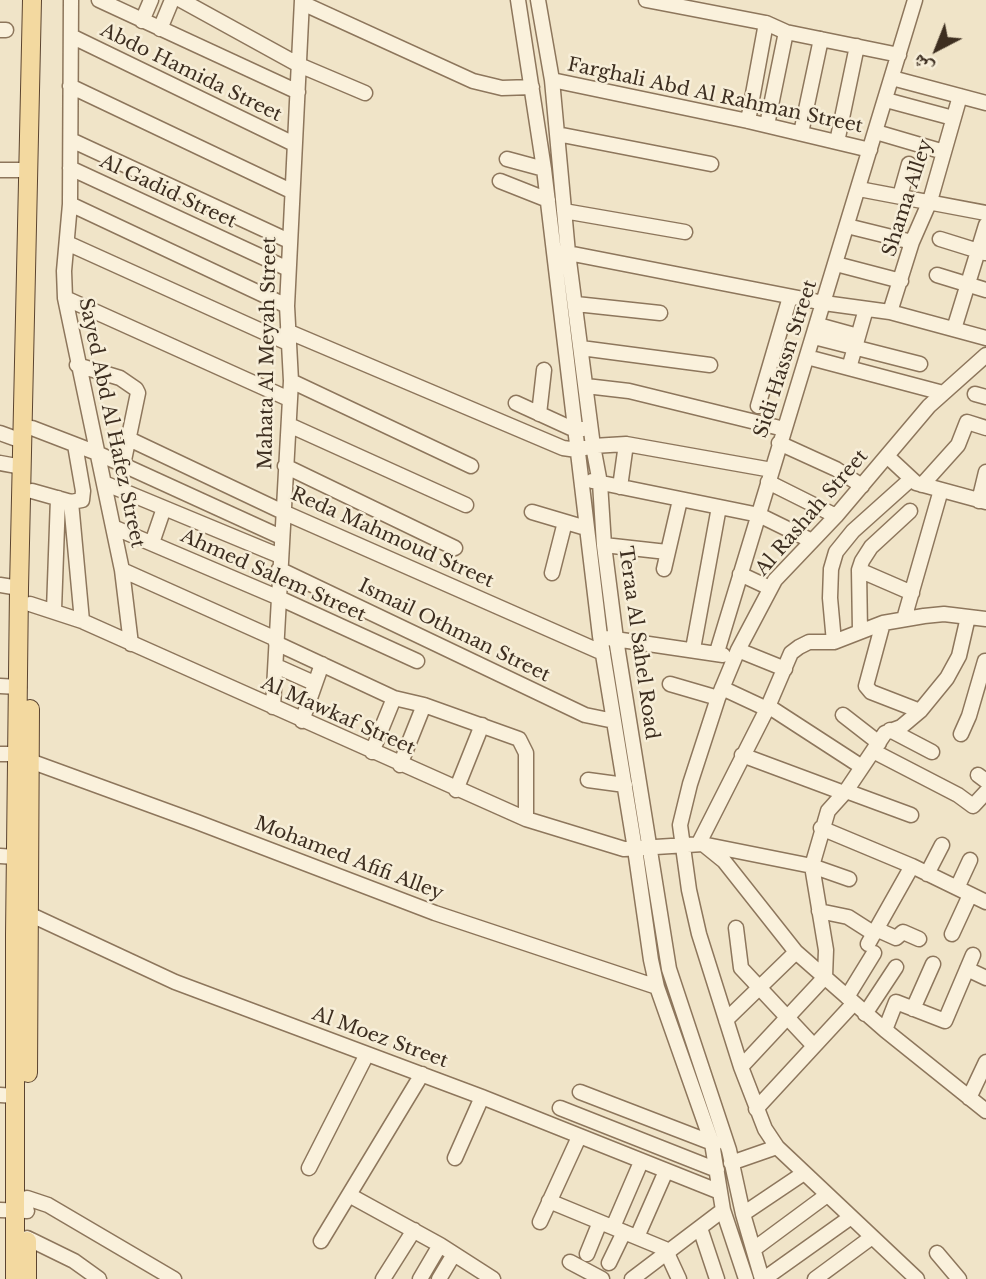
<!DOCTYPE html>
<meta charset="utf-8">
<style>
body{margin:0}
#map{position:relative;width:986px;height:1279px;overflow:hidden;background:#f0e4c8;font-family:"Libre Baskerville","Noto Naskh Arabic",serif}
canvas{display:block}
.north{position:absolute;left:902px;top:14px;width:70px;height:70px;-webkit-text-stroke:5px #f7eed8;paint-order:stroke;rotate:222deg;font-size:19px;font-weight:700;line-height:28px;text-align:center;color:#3d2e20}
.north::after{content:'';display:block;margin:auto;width:24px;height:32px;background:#3d2e20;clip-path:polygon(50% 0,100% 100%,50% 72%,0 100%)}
</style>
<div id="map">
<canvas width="986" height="1279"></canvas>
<div class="north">ش</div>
</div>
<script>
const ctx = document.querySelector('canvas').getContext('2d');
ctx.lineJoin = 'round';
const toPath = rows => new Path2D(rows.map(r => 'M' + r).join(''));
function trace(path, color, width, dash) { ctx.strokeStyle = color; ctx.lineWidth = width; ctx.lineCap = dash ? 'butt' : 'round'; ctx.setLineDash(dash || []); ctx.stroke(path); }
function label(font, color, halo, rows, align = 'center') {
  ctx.font = font + ' "Libre Baskerville",serif'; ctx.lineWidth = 5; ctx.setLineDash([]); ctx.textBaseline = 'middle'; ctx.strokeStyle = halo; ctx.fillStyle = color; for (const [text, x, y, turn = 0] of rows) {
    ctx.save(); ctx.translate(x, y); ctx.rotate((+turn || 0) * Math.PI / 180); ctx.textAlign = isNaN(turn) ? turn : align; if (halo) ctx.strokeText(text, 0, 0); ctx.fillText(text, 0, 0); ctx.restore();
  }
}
const minor = toPath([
 [71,0,70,204,64,271,65,298,122,570,131,644],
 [99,0,298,92],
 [181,0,299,65,365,93],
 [518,0,544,169,600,636,635,849,651,960,657,987,712,1143,723,1210,746,1279],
 [538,0,552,80,568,253,593,446,600,483,604,545,616,639,669,969,729,1150,743,1214,762,1279],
 [646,0,766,23,786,32,899,55],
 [302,3,473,81,502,88,532,87],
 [142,21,151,0],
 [160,29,172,0],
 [0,30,6,30],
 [71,36,294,144],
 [892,78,986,103],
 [552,80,748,121,870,150],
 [70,86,291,191],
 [886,100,953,118],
 [748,121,766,23],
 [767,125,786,32],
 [876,132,944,152],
 [801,133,821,39],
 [557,134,711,164],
 [71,140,289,241],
 [837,142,857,46],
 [507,159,544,169],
 [70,168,288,269],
 [0,170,27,170],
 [500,181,548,200],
 [859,189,986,213],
 [900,196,909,164],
 [70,204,287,306],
 [564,211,685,232],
 [847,226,912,242],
 [940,239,985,253],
 [67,243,288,343],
 [568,253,824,303,890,312,986,338],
 [836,264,901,281],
 [937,275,986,290],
 [65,298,289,399],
 [576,304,660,313],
 [890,312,912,242,930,201,960,96],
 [818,325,858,336],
 [954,329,986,225],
 [287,331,563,448,577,450,593,446,626,444,772,470],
 [814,337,920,364],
 [581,348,710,365],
 [807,357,943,393],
 [77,365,120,378,136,389,138,393,123,465],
 [849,368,866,309],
 [291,381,471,466],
 [586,386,629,391,784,429],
 [975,394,986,397],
 [516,403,575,430,583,429],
 [758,406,790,297],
 [539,414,544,370],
 [289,425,466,505],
 [32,428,97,453,281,537],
 [0,433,22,441],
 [129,439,283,512,603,653],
 [779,443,836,469,862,486],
 [887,456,916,483,986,502],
 [0,463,22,467],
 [285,466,455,548],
 [592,481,759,515,812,541],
 [768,482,836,516],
 [104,483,280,556],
 [922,485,958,445,967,422,986,428],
 [620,487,626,444],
 [32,491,71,502,82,500,83,491,75,445],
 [979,501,986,472],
 [71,502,82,621],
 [532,512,586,528],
 [113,527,277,597,417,661],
 [152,543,164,508],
 [604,545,667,552],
 [279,569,585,715,614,721],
 [664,569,680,500],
 [122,570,276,639],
 [859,570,912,593],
 [552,573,565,522],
 [740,574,770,588],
 [0,585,19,588],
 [30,604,82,621,526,819,624,849,703,844,724,861,796,952,885,1030,986,1111],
 [54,610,58,498],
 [904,619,941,490],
 [883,623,866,686,871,692,920,711],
 [860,631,859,570,862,561,871,547,910,511],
 [608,638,723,655],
 [834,642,830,598,831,569,836,552,853,531,911,479],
 [276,643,394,698,424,705,519,739,526,753,526,819],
 [693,649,719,507],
 [738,650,785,669],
 [717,652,915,0],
 [276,666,314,683],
 [670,684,718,698],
 [0,686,19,687],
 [722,688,767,709],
 [768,706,862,767],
 [273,707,291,381,287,306,302,0],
 [843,715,879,743],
 [302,721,322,664],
 [890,730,932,752],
 [961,734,969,716,985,661],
 [873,751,958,795,973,806,986,792],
 [372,752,394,698],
 [0,754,17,754],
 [742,755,844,793],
 [30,761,197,822,435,913,657,987],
 [400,765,424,705],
 [978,775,986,781],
 [588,780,625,785],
 [456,790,482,725],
 [846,791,911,815],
 [821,828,912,866,986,902],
 [699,843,767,709,791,653,799,647,809,642,834,642,883,623,924,616,944,614,986,619],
 [707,845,812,866,849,879],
 [0,856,16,857],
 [927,874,942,845],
 [957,888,970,860],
 [819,911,848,917,873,933],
 [29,914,175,982,482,1097,720,1192],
 [736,928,741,968,814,1046],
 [876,929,896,938,903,932,919,939],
 [952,934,970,895],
 [868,944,912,866],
 [967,969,986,978],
 [847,997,874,953],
 [913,1009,933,964],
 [865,1014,896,967],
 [726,1020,796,952],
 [885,1030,896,1002,945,1021,973,955],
 [741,1067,825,977,826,950,812,866,828,811,846,791,885,733,901,727,920,711,947,678,959,656,968,617],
 [580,1092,715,1144],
 [0,1095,16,1096],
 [969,1098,986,1062],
 [560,1108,717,1170],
 [756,1109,854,1003],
 [455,1158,482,1097],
 [731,1163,777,1147],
 [309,1168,367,1054],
 [349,1195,440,1245,493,1279],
 [27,1198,48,1205,174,1279],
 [549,1201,670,1251],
 [0,1210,27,1211],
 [743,1214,804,1173],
 [540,1222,579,1137],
 [613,1227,641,1162],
 [700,1228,717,1279],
 [637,1237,666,1171],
 [27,1238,74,1261,99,1279],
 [321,1241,422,1074],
 [754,1249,827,1195],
 [667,1253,679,1279],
 [937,1253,959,1279],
 [587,1254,600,1222],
 [570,1262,602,1279],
 [609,1263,624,1232],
 [383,1279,414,1230],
 [420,1279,440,1245],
 [439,1279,454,1254],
 [632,1279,723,1210],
 [764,1279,851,1217],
 [815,1279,872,1237],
 [917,1279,777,1147,765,1129,741,1067,699,934,689,890,680,825,690,784,718,698,738,650,775,580,836,516,929,406,986,355]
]);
const major = toPath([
 [28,1073,30,709],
 [15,1279,15,934,19,588,32,0],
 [27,1279,27,1241]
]);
trace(minor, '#8d765c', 17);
trace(major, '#5b4430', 20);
trace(minor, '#faf1dc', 14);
trace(major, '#f3d9a0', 18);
label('19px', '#3d2e20', '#f7eed8', [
 ["Abdo Hamida Street",191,73,26],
 ["Farghali Abd Al Rahman Street",715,96,12],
 ["Al Gadid Street",168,192,25],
 ["Shama Alley",908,198,-72],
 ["Mahata Al Meyah Street",268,353,-89],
 ["Sidi Hassn Street",786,359,-72],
 ["Sayed Abd Al Hafez Street",111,423,78],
 ["Al Rashah Street",812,513,-49],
 ["Reda Mahmoud Street",392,538,24],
 ["Ahmed Salem Street",273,576,24],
 ["Ismail Othman Street",454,631,26],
 ["Teraa Al Sahel Road",638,643,82],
 ["Al Mawkaf Street",338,716,24],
 ["Mohamed Afifi Alley",349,859,21],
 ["Al Moez Street",380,1038,20]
]);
</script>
